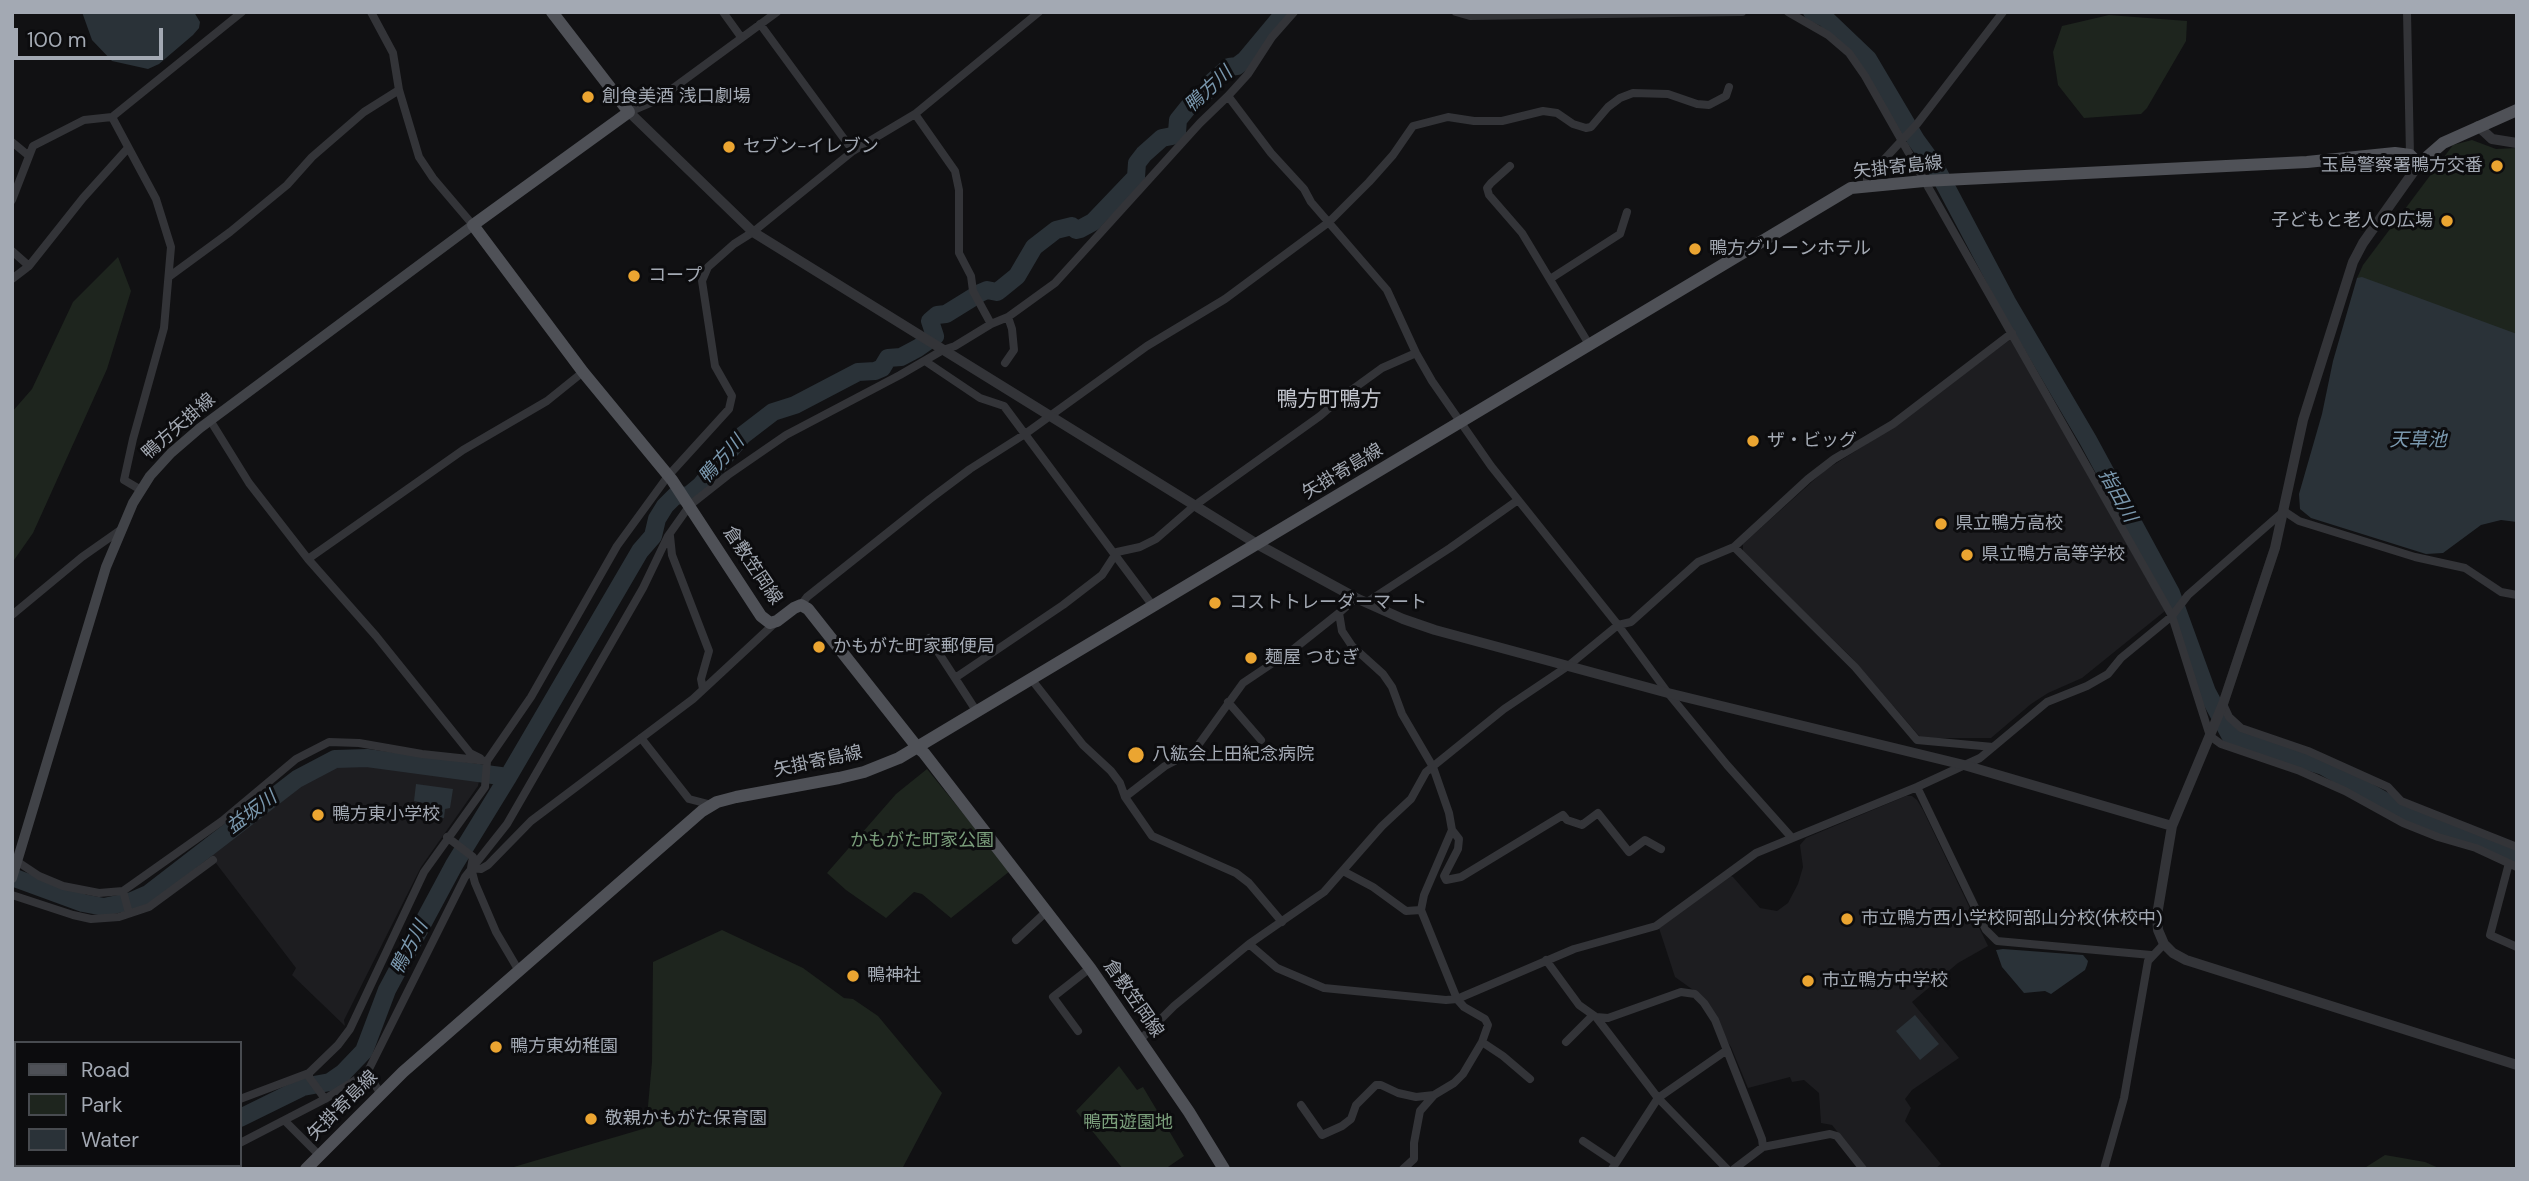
<!DOCTYPE html>
<meta charset="utf-8">
<style>
body{margin:0}
#map{position:relative;width:2529px;height:1181px;overflow:hidden;background:#111113;font-family:"DM Sans",sans-serif}
canvas{display:block}
.frame{position:absolute;inset:0;border:14px solid #a3a9b3;pointer-events:none}
.legend{position:absolute;left:14px;top:1041px;width:228px;height:126px;box-sizing:border-box;background:#0c0c0e;border:2px solid #484b50;margin:0;padding:9px 12px;list-style:none;font-size:21px;color:#a3a9b3}
.legend li{display:flex;align-items:center;gap:14px;height:35px}
.legend b{width:35px;border:2px solid #484b50}
.scale{position:absolute;left:14px;top:28px;width:149px;height:32px;box-sizing:border-box;border:4px solid #a3a9b3;border-top:0;padding-left:9px;font-size:21px;line-height:24px;white-space:nowrap;color:#a3a9b3;-webkit-text-stroke:5px #0c0c0e;paint-order:stroke}
</style>
<div id="map">
<canvas width="2529" height="1181"></canvas>
<div class="frame"></div>
<ul class="legend">
<li><b style="height:9px;background:#4f5157"></b>Road</li>
<li><b style="height:19px;background:#1e251e"></b>Park</li>
<li><b style="height:19px;background:#2a3238"></b>Water</li>
</ul>
<div class="scale">100 m</div>
</div>
<script>
const ctx = document.querySelector('canvas').getContext('2d');
ctx.lineJoin = 'round';
function fill(path, color) { ctx.fillStyle = color; ctx.fill(path, 'evenodd'); }
const toPath = rows => new Path2D(rows.map(r => 'M' + r).join(''));
function trace(path, color, width, dash) { ctx.strokeStyle = color; ctx.lineWidth = width; ctx.lineCap = dash ? 'butt' : 'round'; ctx.setLineDash(dash || []); ctx.stroke(path); }
function label(font, color, halo, rows, align = 'center') {
  ctx.font = font + ' "DM Sans","Noto Sans JP",sans-serif'; ctx.lineWidth = 6; ctx.setLineDash([]); ctx.textBaseline = 'middle'; ctx.strokeStyle = halo; ctx.fillStyle = color; for (const [text, x, y, turn = 0] of rows) {
    ctx.save(); ctx.translate(x, y); ctx.rotate((+turn || 0) * Math.PI / 180); ctx.textAlign = isNaN(turn) ? turn : align; if (halo) ctx.strokeText(text, 0, 0); ctx.fillText(text, 0, 0); ctx.restore();
  }
}
fill(toPath([
 [2011,339,2165,611,2082,678,2048,693,2031,704,1991,738,1921,738,1850,656,1743,553,1743,544,1824,471,1887,431],
 [327,760,379,762,479,781,478,786,421,867,344,1020,345,1026,292,975,296,968,209,854],
 [1906,796,1912,796,1917,800,1923,810,1988,946,1958,963,1912,1002,1959,1058,1912,1090,1905,1099,1911,1108,1905,1121,1941,1164,1935,1169,1867,1169,1832,1125,1821,1123,1819,1093,1804,1080,1792,1082,1790,1077,1748,1088,1731,1047,1696,992,1675,977,1659,928,1729,875,1733,877,1760,908,1777,911,1788,903,1798,884,1803,867,1800,845,1806,838]
]), '#1d1d20');
fill(toPath([
 [2109,15,2187,21,2186,41,2147,108,2141,114,2084,118,2058,85,2053,52,2062,26],
 [2472,140,2496,149,2517,148,2517,336,2357,278,2363,265,2453,145],
 [118,257,131,291,107,369,33,533,12,563,12,412,32,389,73,302],
 [927,769,1010,871,951,918,922,894,914,892,886,918,846,890,827,873,896,794],
 [722,930,803,968,844,998,853,999,878,1016,942,1093,902,1169,507,1169,646,1128,652,1062,653,962],
 [1119,1066,1137,1090,1143,1087,1184,1156,1165,1169,1123,1169,1076,1111],
 [2385,1155,2425,1162,2441,1169,2363,1169]
]), '#1e251e');
fill(toPath([
 [82,12,194,12,200,22,199,28,193,35,159,64,148,69,112,61,92,40],
 [2362,277,2517,334,2517,522,2501,520,2481,525,2443,553,2426,554,2311,518,2300,509,2299,494,2322,414,2333,361,2357,278],
 [416,784,453,789,450,808,445,809,444,818,423,815,424,803,414,801],
 [2003,949,2083,955,2088,961,2087,965,2085,970,2051,994,2045,991,2024,993,2002,967,1996,950],
 [1915,1015,1939,1044,1920,1060,1896,1031]
]), '#2a3238');
trace(toPath([
 [1812,12,1825,18,1868,59,1916,140,1935,166,2007,302,2088,440,2171,593,2207,692,2231,737,2323,766,2404,812,2475,837,2517,855],
 [12,877,83,903,104,907,132,901,148,894,297,779,335,759,367,758,508,777],
 [240,1118,303,1087,330,1082,343,1073,364,1051,387,990,454,865,508,777,640,551,653,536,657,519,665,506,676,495,688,496,700,486,743,435,773,412,795,405,858,372,875,371,882,368,888,358,901,357,918,348,935,336,930,321,937,315,946,314,980,293,987,290,997,292,1001,289,1017,276,1034,247,1056,230,1072,226,1076,230,1080,229,1093,222,1136,177,1137,163,1144,154,1162,138,1172,136,1177,132,1178,120,1190,105,1207,91,1212,82,1229,67,1237,66,1245,60,1285,12],
 [178,1169,182,1165]
]), '#2a3238', 18);
trace(toPath([
 [371,12,393,53,399,90,419,157,433,178,473,225],
 [723,12,741,37],
 [1456,12,1470,16,1742,12],
 [1788,12,1828,35,1849,53,1865,76,2172,616,2210,736,2221,744,2300,771,2345,791,2403,823,2438,837,2476,848,2517,867],
 [2407,12,2410,155],
 [760,24,853,151],
 [1228,96,1271,153,1304,189,1311,202,1387,290,1416,353,1432,381,1491,466,1618,625,1668,693,1727,765,1792,838],
 [629,112,657,100,777,12],
 [915,114,955,171,959,190,959,253,971,276,973,291,991,324],
 [112,117,156,199,171,247,164,328,133,439,124,480,141,490],
 [12,142,29,156],
 [1510,166,1491,183,1487,188,1489,195,1522,233,1590,346],
 [1867,185,1867,178,1917,124,2003,12],
 [12,200,33,146,84,120,112,117,242,12],
 [12,251,29,266],
 [170,276,230,232,287,185,312,157,364,112,399,90],
 [12,279,29,266,83,198,128,148],
 [1550,279,1620,234,1627,212],
 [925,361,980,398,1004,406,1153,606],
 [1005,363,1014,350,1012,329,1008,317],
 [210,420,249,483,308,559,376,636,470,753,480,758],
 [670,536,672,555,709,651,701,679,703,689],
 [1734,547,1855,667,1917,740,1993,747],
 [308,559,463,450,547,401,583,372],
 [1356,598,1339,613,1342,631,1352,646,1383,674,1392,687,1402,714,1433,767,1449,813,1452,830,1424,895,1421,910,1457,999,1464,1007,1485,1019,1488,1025,1482,1042,1463,1074,1454,1083,1434,1095,1420,1111,1414,1143,1414,1159,1403,1169],
 [1367,602,1450,548,1518,500],
 [801,605,807,597,930,499,970,469,1025,434,1147,346,1225,299,1329,222,1369,182,1393,155,1413,126,1448,117,1474,121,1502,121,1543,111,1557,113,1573,124,1586,128,1591,127,1608,107,1620,98,1633,93,1668,94,1697,104,1709,105,1726,96,1729,87],
 [12,615,82,557,119,531],
 [929,638,977,712],
 [955,678,1063,605,1102,575,1117,552,1140,547,1156,539,1194,506,1320,416,1342,397,1382,368,1416,353],
 [1032,680,1083,745,1111,771,1120,783,1125,797,1152,836,1236,873,1249,883,1282,922],
 [1228,702,1261,740],
 [2223,704,2229,717,2241,728,2308,751,2388,787,2401,801,2517,847],
 [641,738,689,799,712,805],
 [1917,787,1986,930,1997,941,2151,955],
 [1125,797,1165,766,1194,751,1243,683,1295,648,1339,613],
 [1452,830,1459,839,1458,849,1444,876,1446,880,1461,877,1563,815,1567,820,1582,825,1598,813,1629,852,1645,840,1661,849],
 [447,837,473,857,471,868,475,883,496,932,519,971],
 [15,860,39,876,63,886,99,893,123,891,222,821,296,759,329,742,359,743,422,754,487,761],
 [2509,863,2490,935,2517,947],
 [471,868,481,869,488,865,531,821,693,699,776,622],
 [1343,871,1373,887,1406,911,1421,910],
 [123,891,129,913],
 [12,895,73,915,91,919,119,917,149,907,213,860],
 [1016,940,1046,912],
 [1249,944,1277,968,1324,988,1446,1000,1457,999,1574,949,1656,926,1756,853,1917,787,1980,758,2047,702,2087,686,2108,674,2121,658,2172,616,2188,595,2284,511,2299,521,2415,557,2465,568,2501,592,2517,595],
 [1546,960,1579,1005,1596,1017,1608,1018,1681,992,1695,994,1704,1003,1715,1020,1762,1139,1763,1147,1734,1169],
 [1596,1017,1658,1098,1727,1169],
 [1078,1031,1053,997,1090,968],
 [1140,1040,1174,1006,1249,944,1324,892,1382,826,1411,799,1426,772,1504,709,1568,666,1618,625,1631,622,1698,562,1734,547,1808,479,1834,459,1893,424,2012,333],
 [1482,1042,1503,1056,1530,1079],
 [1566,1042,1593,1015],
 [309,1073,309,1077,325,1099],
 [367,1073,381,1094],
 [240,1099,309,1073,338,1045,350,1029,424,872,485,787,487,761,531,697,617,546,668,476,729,409,732,396,715,366,702,281,708,267,734,244,753,232,853,151,915,114,1039,12],
 [1301,1105,1322,1135,1342,1126,1351,1119,1356,1105,1376,1085,1381,1085,1398,1093,1416,1097,1434,1095],
 [285,1121,319,1155],
 [1583,1141,1616,1163],
 [240,1143,325,1099,367,1073,465,877,507,824,643,588,668,536,690,505,728,475,786,435,900,375,943,350,955,346,991,324,1008,317,1055,283,1200,123,1228,96,1248,74,1272,37,1294,12],
 [1763,1147,1830,1134,1837,1136,1863,1169],
 [151,1169,154,1165],
 [203,1169,207,1165],
 [1612,1169,1658,1098,1727,1050],
 [2104,1169,2124,1098,2148,961,2164,944]
]), '#333438', 8);
trace(toPath([
 [629,112,753,232,1257,544,1356,598,1403,619,1435,630,1668,693,1964,765,2172,826],
 [2478,126,2492,139,2517,143],
 [2419,164,2363,243,2353,262,2303,420,2275,548,2223,704,2172,826,2157,915,2158,930,2164,944,2173,953,2186,960,2517,1065]
]), '#333438', 10);
trace(toPath([
 [12,878,106,567,133,503,150,476,171,453,200,428,473,225]
]), '#414348', 10);
trace(toPath([
 [552,12,629,112,473,225,583,372,672,480,761,616,770,623,777,621,794,608,801,605,808,609,917,747,924,753,1090,968,1189,1112,1224,1169],
 [306,1169,403,1072,702,811,717,802,736,797,839,778,864,772,899,758,1851,188,1924,181,2307,162,2395,153,2410,155,2419,164,2443,143,2517,110]
]), '#4f5157', 12);
for (const [x, y, r, color] of [
 [588,97,7,"#eba531"],
 [729,147,7,"#eba531"],
 [2497,166,7,"#eba531"],
 [2447,221,7,"#eba531"],
 [1695,249,7,"#eba531"],
 [634,276,7,"#eba531"],
 [1753,441,7,"#eba531"],
 [1941,524,7,"#eba531"],
 [1967,555,7,"#eba531"],
 [1215,603,7,"#eba531"],
 [819,647,7,"#eba531"],
 [1251,658,7,"#eba531"],
 [1136,755,9,"#eba531"],
 [318,815,7,"#eba531"],
 [1847,919,7,"#eba531"],
 [853,976,7,"#eba531"],
 [1808,981,7,"#eba531"],
 [496,1047,7,"#eba531"],
 [591,1119,7,"#eba531"]
]) { const dot = new Path2D(); dot.arc(x, y, r, 0, 2 * Math.PI); ctx.fillStyle = color; ctx.fill(dot); trace(dot, '#0c0c0e', 2.5); }
label('18px', '#a3a9b3', '#0c0c0e', [
 ["創食美酒 浅口劇場",602,97],
 ["セブン-イレブン",743,147],
 ["玉島警察署鴨方交番",2483,166,"right"],
 ["子どもと老人の広場",2433,221,"right"],
 ["鴨方グリーンホテル",1709,249],
 ["コープ",648,276],
 ["ザ・ビッグ",1767,441],
 ["県立鴨方高校",1955,524],
 ["県立鴨方高等学校",1981,555],
 ["コストトレーダーマート",1229,603],
 ["かもがた町家郵便局",833,647],
 ["麺屋 つむぎ",1265,658],
 ["八紘会上田紀念病院",1152,755],
 ["鴨方東小学校",332,815],
 ["市立鴨方西小学校阿部山分校(休校中)",1861,919],
 ["鴨神社",867,976],
 ["市立鴨方中学校",1822,981],
 ["鴨方東幼稚園",510,1047],
 ["敬親かもがた保育園",605,1119]
], 'left');
label('18px', '#a3a9b3', '#0c0c0e', [
 ["矢掛寄島線",1898,168,-6],
 ["鴨方矢掛線",179,427,-41],
 ["矢掛寄島線",1343,472,-31],
 ["倉敷笠岡線",752,566,56],
 ["矢掛寄島線",818,762,-12],
 ["倉敷笠岡線",1133,999,55],
 ["矢掛寄島線",343,1106,-45]
]);
label('18px', '#7a9e7b', '#0c0c0e', [
 ["かもがた町家公園",922,841],
 ["鴨西遊園地",1128,1123]
]);
label('italic 19px', '#7a98ae', '#0c0c0e', [
 ["鴨方川",1209,90,-43],
 ["天草池",2418,441],
 ["鴨方川",722,460,-48],
 ["指田川",2117,496,61],
 ["益坂川",252,813,-37],
 ["鴨方川",410,948,-62]
]);
label('21px', '#c4c7cf', '#0c0c0e', [
 ["鴨方町鴨方",1329,400]
]);
</script>
